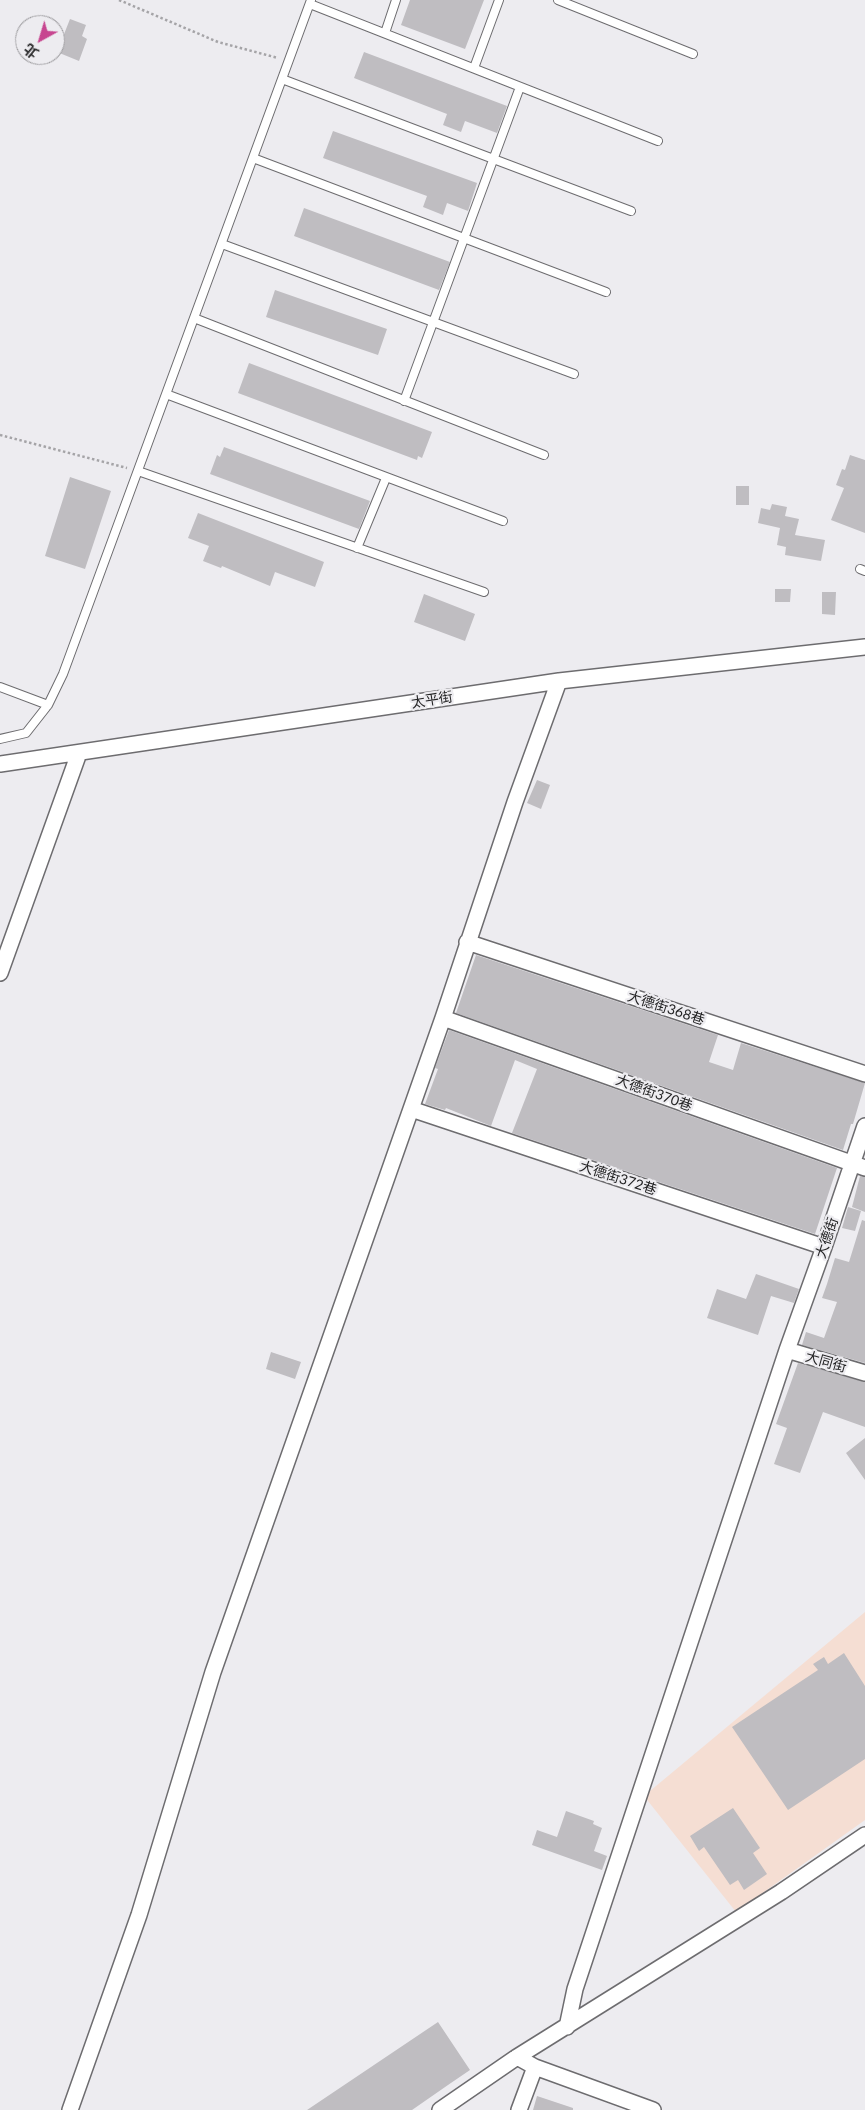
<!DOCTYPE html>
<meta charset="utf-8">
<style>
body{margin:0}
#map{position:relative;width:865px;height:2110px;overflow:hidden;background:#edecf0;font-family:Lato,"Noto Sans TC",sans-serif}
canvas{display:block}
.north{position:absolute;left:15px;top:15px;width:50px;height:50px;box-sizing:border-box;background:#edecf0;border:1px solid #9d9c9f;border-radius:50%;rotate:219deg;font-size:14px;font-weight:700;line-height:20px;text-align:center;color:#242425}
.north::after{content:'';display:block;margin:auto;width:18px;height:22px;background:#c74690;clip-path:polygon(50% 0,100% 100%,50% 72%,0 100%)}
</style>
<div id="map">
<canvas width="865" height="2110"></canvas>
<div class="north">北</div>
</div>
<script>
const ctx = document.querySelector('canvas').getContext('2d');
ctx.lineJoin = 'round';
function fill(path, color) { ctx.fillStyle = color; ctx.fill(path, 'evenodd'); }
const toPath = rows => new Path2D(rows.map(r => 'M' + r).join(''));
function trace(path, color, width, dash) { ctx.strokeStyle = color; ctx.lineWidth = width; ctx.lineCap = dash ? 'butt' : 'round'; ctx.setLineDash(dash || []); ctx.stroke(path); }
function label(font, color, halo, rows, align = 'center') {
  ctx.font = font + ' Lato,"Noto Sans TC",sans-serif'; ctx.lineWidth = 4.5; ctx.setLineDash([]); ctx.textBaseline = 'middle'; ctx.strokeStyle = halo; ctx.fillStyle = color; for (const [text, x, y, turn = 0] of rows) {
    ctx.save(); ctx.translate(x, y); ctx.rotate((+turn || 0) * Math.PI / 180); ctx.textAlign = isNaN(turn) ? turn : align; if (halo) ctx.strokeText(text, 0, 0); ctx.fillText(text, 0, 0); ctx.restore();
  }
}
fill(toPath([
 [865,1612,865,1820,736,1912,644,1796]
]), '#f5ded3');
fill(toPath([
 [410,0,484,0,465,49,401,25],
 [70,19,86,25,82,36,87,39,79,61,57,52],
 [364,52,507,106,497,133,465,121,461,132,443,125,447,114,354,78],
 [333,131,477,183,468,211,447,203,443,215,423,207,427,196,323,158],
 [304,208,450,262,439,290,294,236],
 [275,290,387,329,378,355,266,317],
 [249,363,432,432,422,458,418,456,417,460,238,393],
 [224,447,370,501,359,529,210,474,217,455,220,457],
 [850,455,865,460,865,533,831,520,844,488,836,485,842,469,845,470],
 [70,477,111,491,85,569,45,556],
 [736,486,749,486,749,505,736,505],
 [772,504,787,507,785,516,799,519,795,535,825,540,821,561,785,555,786,547,777,545,780,528,758,523,761,508,770,510],
 [198,513,324,562,315,587,275,572,270,586,222,566,221,568,203,561,209,546,188,538],
 [775,589,791,589,790,602,775,602],
 [822,592,836,592,835,615,822,614],
 [424,594,475,614,465,641,414,622],
 [537,780,550,785,541,809,527,803],
 [476,955,718,1035,709,1062,733,1070,741,1043,865,1083,853,1124,851,1124,843,1150,456,1013],
 [449,1030,837,1168,815,1234,512,1133,537,1069,515,1060,491,1126,446,1108,445,1110,425,1104,438,1069,435,1068],
 [860,1176,865,1177,865,1212,852,1207],
 [848,1207,861,1211,855,1231,842,1228],
 [862,1220,865,1221,865,1363,802,1345,806,1332,824,1338,837,1302,822,1298,827,1284,835,1258,849,1262],
 [756,1274,799,1289,794,1303,771,1296,758,1335,707,1318,717,1289,746,1299],
 [271,1352,301,1362,295,1379,266,1369],
 [798,1363,865,1382,865,1427,823,1412,800,1473,774,1464,787,1428,776,1424],
 [865,1438,865,1480,846,1453],
 [844,1653,865,1686,865,1759,788,1810,732,1727,818,1670,813,1664,824,1657,828,1664],
 [733,1808,760,1848,753,1853,767,1874,744,1890,738,1880,730,1885,704,1847,699,1851,690,1836],
 [566,1811,594,1821,593,1824,602,1828,594,1851,607,1856,602,1870,532,1845,537,1830,557,1837],
 [438,2022,470,2070,448,2085,412,2110,307,2110],
 [537,2096,573,2108,573,2110,533,2110]
]), '#bfbdc1');
const lane = toPath([
 [558,0,693,54],
 [310,4,658,141],
 [385,33,396,0],
 [474,68,499,0],
 [282,79,631,211],
 [253,158,606,292],
 [222,244,574,374],
 [194,318,544,455],
 [166,394,503,521],
 [404,401,520,87],
 [138,471,484,592],
 [357,548,386,478],
 [860,569,865,571],
 [0,687,48,705],
 [0,739,26,733,48,705,63,674,311,0]
]);
const street = toPath([
 [0,764,559,681,865,647],
 [467,942,865,1074],
 [0,973,79,753],
 [443,1018,865,1168],
 [411,1109,824,1247],
 [787,1350,865,1373],
 [567,2027,575,1989,787,1350,824,1247,865,1126],
 [517,2057,535,2067,653,2110],
 [70,2110,139,1915,213,1672,443,1018,515,802,559,681],
 [440,2110,517,2057,781,1892,865,1835],
 [519,2110,535,2067]
]);
trace(lane, '#6d6c6f', 10);
trace(street, '#6d6c6f', 18);
trace(toPath([
 [119,0,218,42,278,58],
 [0,435,127,468]
]), '#a5a4a7', 2.5, [2.5, 2.5]);
trace(lane, '#fff', 8);
trace(street, '#fff', 15);
label('14px', '#242425', '#edecf0', [
 ["太平街",432,700,-9],
 ["大德街368巷",666,1008,18],
 ["大德街370巷",654,1093,20],
 ["大德街372巷",618,1178,18],
 ["大德街",827,1238,-71],
 ["大同街",826,1362,16]
]);
</script>
